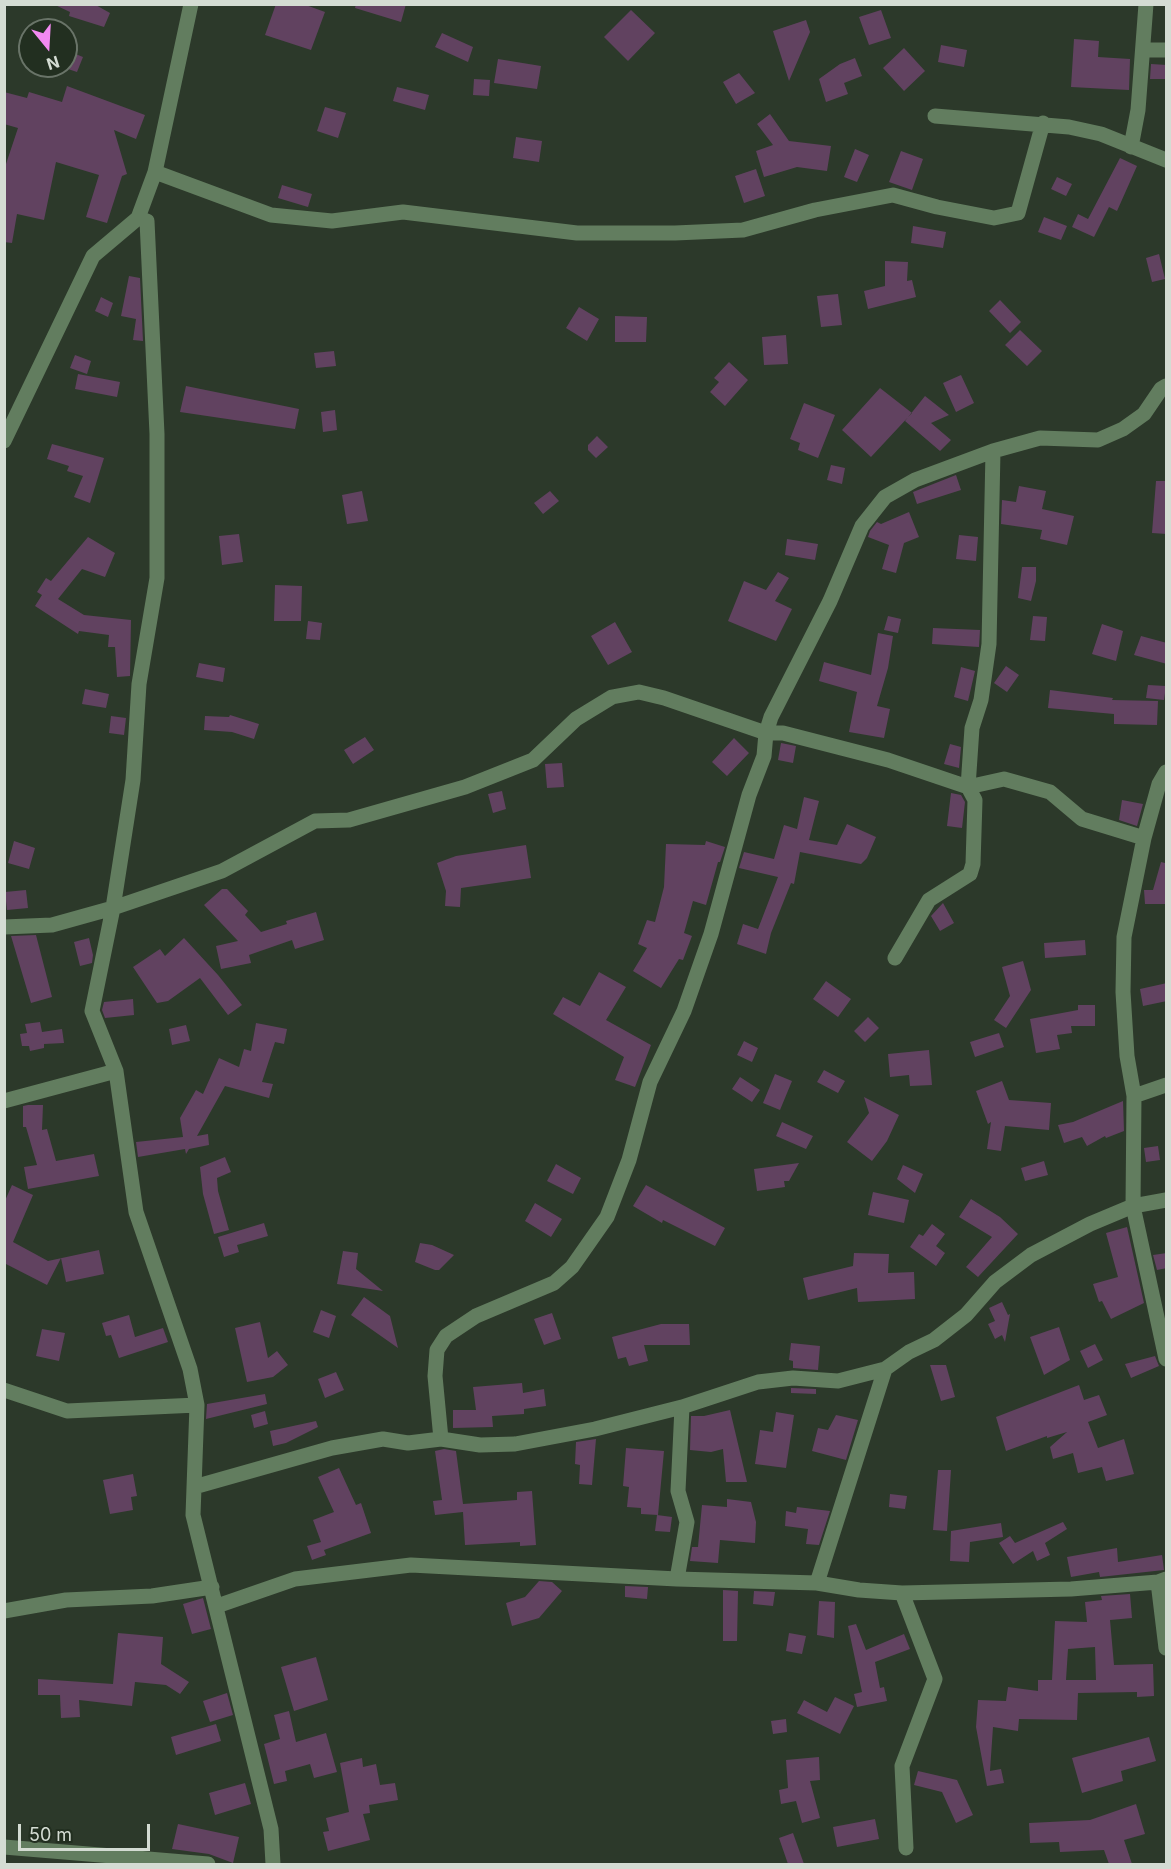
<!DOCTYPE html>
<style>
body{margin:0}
#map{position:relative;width:1171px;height:1869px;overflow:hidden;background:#2c392a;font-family:Inter,sans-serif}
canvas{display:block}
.frame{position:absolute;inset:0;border:6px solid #d4dcd3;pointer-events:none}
.north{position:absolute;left:18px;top:18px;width:60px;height:60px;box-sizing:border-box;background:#222f20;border:2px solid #697468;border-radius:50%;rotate:162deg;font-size:16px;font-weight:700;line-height:24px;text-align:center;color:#d4dcd3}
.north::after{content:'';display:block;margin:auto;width:21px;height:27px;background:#f389f1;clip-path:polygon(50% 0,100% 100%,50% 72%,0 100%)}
.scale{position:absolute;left:18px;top:1824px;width:132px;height:27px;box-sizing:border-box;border:3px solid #d4dcd3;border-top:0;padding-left:8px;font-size:18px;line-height:21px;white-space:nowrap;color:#d4dcd3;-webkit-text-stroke:4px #222f20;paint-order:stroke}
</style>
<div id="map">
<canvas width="1171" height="1869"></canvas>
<div class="frame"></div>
<div class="north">N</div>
<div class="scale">50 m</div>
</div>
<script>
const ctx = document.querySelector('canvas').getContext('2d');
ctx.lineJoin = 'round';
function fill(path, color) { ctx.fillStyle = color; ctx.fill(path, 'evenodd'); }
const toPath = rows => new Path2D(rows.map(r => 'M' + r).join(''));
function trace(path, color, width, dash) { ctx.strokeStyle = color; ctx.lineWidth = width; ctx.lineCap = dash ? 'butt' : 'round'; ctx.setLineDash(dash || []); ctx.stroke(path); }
fill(toPath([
 [53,4,94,4,110,13,104,27,69,16,70,12],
 [276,4,303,4,325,12,311,50,265,35],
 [356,4,406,4,401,22,355,8],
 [631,10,655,33,628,61,604,37],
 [881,10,891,38,869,45,859,17],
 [806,20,810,32,789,81,773,31],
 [442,33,473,47,468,62,435,47],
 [1074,39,1099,41,1098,57,1130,59,1129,90,1071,87],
 [941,45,967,50,964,67,938,62],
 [904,48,925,71,904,91,883,68],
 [68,51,83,57,77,72,62,67,66,66],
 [855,58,862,76,844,83,848,94,826,102,819,79,840,64],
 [498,59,541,66,537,89,494,83],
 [1151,64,1167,65,1167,79,1150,79],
 [739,73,755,93,736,104,723,82],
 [474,79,490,80,489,96,473,95],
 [67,86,145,115,136,139,114,130,127,174,122,176,107,223,86,217,99,175,56,162,44,220,17,214,12,243,4,242,4,170,18,128,4,124,4,92,27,98,29,92,62,102],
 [397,87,429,95,425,110,393,101],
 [325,107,346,113,338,138,317,131],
 [770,114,789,141,831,146,827,171,797,167,764,177,756,151,773,145,757,124],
 [516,137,542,141,539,162,513,158],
 [855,149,869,155,857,182,844,177],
 [901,151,923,159,912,190,889,182],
 [1120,158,1137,166,1117,211,1109,207,1094,237,1072,227,1078,214,1088,219],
 [756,169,765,196,744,203,735,176],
 [1057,177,1072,184,1066,196,1051,189],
 [282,185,312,194,308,207,278,198],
 [1044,217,1067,226,1061,240,1038,232],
 [913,226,946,232,943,248,911,243],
 [1159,254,1165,279,1152,282,1146,258],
 [885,261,908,262,907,281,912,280,916,297,868,309,864,291,885,286],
 [129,276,140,278,143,341,133,340,136,319,121,316],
 [838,294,842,325,821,327,817,296],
 [101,297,113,303,108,317,95,311],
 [1000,300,1021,322,1010,333,989,311],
 [579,307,599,319,587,341,566,328],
 [615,316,647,317,646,342,615,342],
 [1020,330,1042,351,1027,366,1005,345],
 [786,335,788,364,764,365,762,337],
 [334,351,336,366,316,368,314,353],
 [75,355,91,361,87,374,70,368],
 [729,362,748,380,725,406,710,392,719,382,714,378],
 [78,374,120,382,117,397,75,389],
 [961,375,974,403,956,412,943,383],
 [186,386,299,409,295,429,180,412],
 [880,388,912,413,871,457,842,430],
 [925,396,949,415,931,423,951,440,940,451,905,421],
 [804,403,835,415,818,458,798,450,800,443,790,439],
 [335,410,337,430,323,432,321,412],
 [597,436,608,447,596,458,588,450,588,445],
 [52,444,104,458,90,503,74,497,83,476,67,471,69,466,47,459],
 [831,465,845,468,842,484,827,480],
 [956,475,961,490,917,504,913,492],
 [1156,481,1167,481,1167,534,1152,533],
 [1019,486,1046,491,1042,509,1074,516,1067,545,1040,539,1042,530,1001,524,1002,500,1016,502],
 [362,491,368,521,347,524,342,495],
 [550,491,559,501,543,514,534,503],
 [909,512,919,537,904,543,896,573,882,569,889,545,868,537,870,531,877,522,881,524],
 [239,534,243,562,222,565,219,536],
 [959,535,978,537,976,561,956,559],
 [88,537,115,553,105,577,82,569,58,599,84,615,131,620,130,676,117,677,115,647,108,647,109,635,79,631,78,634,35,606,42,595,37,592,46,578,51,581],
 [787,539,818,544,815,560,785,555],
 [1022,567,1036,567,1036,581,1031,601,1018,598],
 [778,572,789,578,775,601,792,609,776,641,728,621,744,581,766,590],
 [275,585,302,586,301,621,274,621],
 [888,616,901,619,898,633,884,630],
 [1033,616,1047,617,1045,641,1030,640],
 [308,621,322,623,320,640,306,639],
 [615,622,632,652,608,665,591,636],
 [1102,624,1123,631,1116,661,1092,654],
 [933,628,980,630,979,647,932,644],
 [878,633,893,636,888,668,877,706,890,709,884,738,849,732,857,692,819,681,824,662,871,675],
 [1141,636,1167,643,1167,664,1134,655],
 [199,663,225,668,223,682,196,677],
 [1006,666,1019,675,1007,692,994,683],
 [961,667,975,671,968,701,954,697],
 [1148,685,1166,686,1164,700,1146,698],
 [85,689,109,694,106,708,82,704],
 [1050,690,1113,698,1112,700,1158,701,1157,725,1114,724,1114,714,1048,708],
 [230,715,259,724,254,739,232,732,204,730,205,716,229,717],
 [111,716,126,718,124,735,109,733],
 [365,737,374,750,353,764,344,750],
 [734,738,749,753,727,776,712,762],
 [781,743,796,746,793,763,778,760],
 [950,744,961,747,959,768,944,764],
 [562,763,564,787,547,788,545,764],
 [502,791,506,809,493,813,488,794],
 [951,793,961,795,965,802,962,828,947,826],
 [804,797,819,801,809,840,837,845,847,824,876,837,867,858,861,864,800,852,794,884,791,883,771,933,766,954,737,944,743,924,758,929,778,877,739,868,744,852,774,859,784,825,797,829],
 [1122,800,1143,804,1137,826,1119,820],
 [14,841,35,848,29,869,8,863],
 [706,841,725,847,720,862,718,862,706,905,693,901,684,933,692,936,683,960,679,959,661,988,633,971,647,948,638,944,647,920,655,922,664,887,666,844,705,845],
 [526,845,531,878,461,888,460,907,445,906,446,891,437,863,456,856],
 [1161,862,1165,863,1165,904,1145,904,1144,890,1153,890],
 [222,889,227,889,248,911,245,915,261,932,287,924,286,921,316,912,324,940,295,949,292,940,249,955,251,963,221,969,216,946,238,941,204,905],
 [26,890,28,908,7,910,5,892],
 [943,903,954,923,940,931,931,916],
 [36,935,52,997,31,1003,11,936],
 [89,938,93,955,92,963,80,966,74,942],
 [184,938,218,975,242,1005,228,1015,200,978,168,1001,157,1003,133,967,160,949,165,956],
 [1085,940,1086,955,1045,958,1044,943],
 [1023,961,1031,990,1006,1028,994,1020,1010,996,1002,967],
 [599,972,626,987,606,1020,651,1045,635,1087,615,1080,624,1057,553,1014,563,997,580,1006],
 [826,981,851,999,838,1017,813,999],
 [1167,983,1167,1001,1143,1006,1140,989],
 [133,999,134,1015,105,1018,102,1010,104,1002],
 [1078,1005,1095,1005,1095,1026,1071,1026,1072,1033,1057,1035,1060,1049,1036,1053,1030,1019,1078,1010],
 [868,1017,879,1028,865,1042,854,1031],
 [40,1022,42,1032,62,1029,64,1043,44,1044,44,1048,30,1051,29,1046,22,1046,20,1034,27,1033,25,1024],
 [256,1023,287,1029,284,1044,275,1042,262,1082,273,1084,269,1098,225,1086,197,1136,208,1134,209,1145,189,1149,186,1154,185,1149,138,1157,136,1142,183,1137,180,1118,196,1090,203,1094,219,1058,239,1067,244,1049,251,1051],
 [186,1025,190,1041,172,1045,169,1029],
 [999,1033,1004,1047,975,1057,970,1042],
 [744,1041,758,1048,752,1062,737,1055],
 [929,1050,932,1085,910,1086,909,1075,890,1077,888,1054],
 [824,1070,845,1081,838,1093,817,1082],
 [775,1074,792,1081,780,1110,763,1103],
 [740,1077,760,1090,752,1102,732,1089],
 [1002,1081,1009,1100,1051,1103,1049,1130,1005,1126,1001,1151,987,1149,991,1122,988,1124,976,1091],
 [864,1097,899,1115,887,1141,872,1161,847,1142,869,1113],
 [1123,1101,1124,1131,1106,1138,1105,1136,1087,1146,1082,1137,1064,1143,1058,1125,1073,1122],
 [28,1105,43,1105,42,1130,47,1129,56,1161,94,1154,99,1176,28,1189,24,1167,37,1165,26,1127,23,1127,23,1106],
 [782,1122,813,1136,806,1149,776,1136],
 [1158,1146,1160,1160,1146,1162,1144,1148],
 [225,1157,231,1172,217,1178,218,1191,229,1230,214,1234,203,1194,200,1167],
 [1044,1161,1048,1175,1025,1181,1021,1168],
 [799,1163,789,1181,784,1181,785,1187,757,1191,754,1169],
 [556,1164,581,1178,573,1194,547,1181],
 [903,1165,923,1174,915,1193,897,1179],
 [12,1185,33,1195,13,1242,48,1261,99,1250,104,1274,66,1282,61,1258,47,1285,4,1263,4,1203],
 [646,1185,725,1228,715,1246,663,1220,662,1223,633,1206],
 [873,1192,909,1200,904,1223,868,1215],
 [971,1199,1000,1217,1018,1234,978,1277,966,1267,992,1237,959,1217],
 [535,1203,562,1219,551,1237,525,1221],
 [264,1223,268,1236,237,1245,239,1252,224,1257,218,1237],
 [932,1224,945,1234,936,1246,945,1253,936,1266,910,1247,919,1234,923,1236],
 [1127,1227,1144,1303,1111,1319,1102,1301,1099,1302,1093,1284,1118,1277,1106,1233],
 [420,1243,432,1245,454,1255,439,1270,435,1270,415,1262],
 [343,1251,358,1253,356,1269,383,1291,337,1284],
 [854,1253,889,1254,888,1273,914,1272,915,1299,858,1302,857,1288,808,1300,803,1278,853,1266],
 [1167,1253,1167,1268,1157,1270,1153,1255],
 [364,1297,390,1316,398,1348,351,1315],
 [1002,1302,1008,1315,1010,1314,1005,1342,1002,1335,995,1339,988,1324,995,1321,989,1308],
 [321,1310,336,1316,329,1338,313,1332],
 [552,1313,561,1339,544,1345,534,1319],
 [129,1315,135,1337,163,1328,168,1342,119,1358,111,1335,106,1336,102,1323],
 [260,1322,268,1358,277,1351,288,1365,273,1377,247,1382,235,1328],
 [661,1324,689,1324,690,1345,644,1345,648,1361,629,1366,626,1357,618,1359,612,1337],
 [1059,1327,1070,1360,1044,1375,1030,1337],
 [42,1329,65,1333,59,1361,36,1356],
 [791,1343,820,1346,818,1370,793,1368,793,1361,789,1360],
 [1095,1344,1103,1360,1088,1368,1080,1351],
 [1155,1356,1159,1366,1131,1378,1125,1364],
 [930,1365,946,1365,955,1397,941,1401],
 [336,1372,344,1390,325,1398,318,1379],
 [522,1383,523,1393,544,1389,546,1406,524,1409,524,1414,492,1416,493,1427,453,1428,453,1410,476,1410,473,1387],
 [1079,1385,1084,1400,1099,1395,1107,1415,1088,1422,1098,1448,1124,1439,1134,1474,1106,1481,1102,1467,1078,1473,1073,1453,1053,1459,1050,1447,1067,1432,1047,1438,1047,1436,1006,1451,996,1417],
 [791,1388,816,1389,816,1394,791,1393],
 [265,1394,267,1404,206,1419,207,1404],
 [730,1410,747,1482,726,1482,723,1449,711,1452,690,1450,691,1416,704,1416],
 [265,1411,268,1424,254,1428,251,1415],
 [776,1412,794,1415,786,1468,755,1464,760,1430,773,1432],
 [836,1415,858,1420,846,1460,812,1451,818,1428,828,1430],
 [316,1421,318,1427,286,1443,273,1446,270,1431],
 [596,1439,592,1485,579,1484,580,1465,575,1464,576,1442],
 [626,1448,664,1451,658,1515,641,1514,641,1508,627,1507,629,1487,623,1486],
 [444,1449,456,1451,463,1504,517,1500,517,1492,532,1491,536,1545,520,1546,520,1542,465,1545,463,1512,435,1515,433,1501,442,1500,435,1451],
 [339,1468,356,1505,361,1503,371,1533,324,1550,326,1555,312,1560,307,1546,321,1542,313,1520,334,1512,318,1477],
 [938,1470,951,1470,947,1531,933,1530],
 [133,1474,137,1496,131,1497,133,1510,110,1514,103,1480],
 [890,1494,907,1496,905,1509,889,1507],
 [727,1499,751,1502,756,1522,755,1543,720,1540,718,1563,690,1561,692,1547,698,1547,702,1505,727,1507],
 [797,1507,830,1511,819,1545,806,1544,808,1529,785,1526,786,1511,796,1513],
 [657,1515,672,1517,670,1532,655,1531],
 [1063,1522,1067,1529,1045,1543,1050,1555,1037,1561,1033,1551,1013,1564,999,1543,1010,1536,1015,1543],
 [1001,1523,1003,1537,970,1542,969,1562,950,1561,951,1531],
 [1117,1548,1118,1562,1162,1555,1164,1570,1100,1577,1099,1572,1071,1577,1067,1557],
 [539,1581,552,1582,562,1591,539,1618,512,1626,506,1603,525,1597],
 [625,1586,648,1587,647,1599,625,1597],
 [723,1590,738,1591,737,1641,723,1641],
 [754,1591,775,1592,773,1606,753,1604],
 [1130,1594,1132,1618,1110,1620,1114,1665,1153,1664,1154,1696,1137,1697,1137,1692,1078,1693,1077,1720,1019,1719,1018,1731,993,1727,990,1771,1001,1769,1004,1783,987,1786,976,1727,978,1700,1006,1701,1008,1687,1038,1691,1038,1680,1052,1680,1055,1621,1087,1622,1085,1602,1102,1600,1101,1596],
 [1095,1647,1096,1680,1066,1680,1068,1649],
 [203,1598,211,1629,192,1634,183,1604],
 [819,1601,835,1602,834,1638,817,1635],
 [856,1624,866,1650,904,1634,910,1649,875,1662,880,1688,884,1687,887,1701,857,1707,854,1694,862,1692,848,1626],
 [118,1633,163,1637,161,1664,189,1682,180,1694,166,1685,135,1682,132,1706,79,1700,80,1717,61,1718,60,1695,38,1695,38,1679,113,1684],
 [789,1633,806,1636,802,1654,786,1651],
 [316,1657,328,1700,294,1711,281,1667],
 [227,1693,233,1715,210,1722,203,1701],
 [835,1697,854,1706,840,1734,797,1713,804,1700,827,1712],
 [289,1711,296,1742,326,1733,337,1772,314,1778,310,1764,285,1771,287,1781,274,1784,264,1744,280,1739,274,1715],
 [786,1719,787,1732,773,1734,771,1721],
 [216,1724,221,1741,176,1755,171,1737],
 [1149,1737,1156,1761,1121,1771,1123,1781,1082,1793,1072,1758],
 [819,1757,820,1780,810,1781,820,1818,802,1823,796,1801,781,1804,779,1790,788,1788,786,1760],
 [362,1758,363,1767,376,1764,380,1785,395,1783,398,1800,369,1805,370,1813,363,1814,370,1840,328,1851,323,1832,329,1831,326,1818,349,1812,340,1763],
 [918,1771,957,1780,973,1815,956,1823,942,1792,914,1785],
 [245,1783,251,1804,215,1815,209,1793],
 [1136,1804,1145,1834,1124,1840,1132,1864,1109,1864,1104,1850,1060,1852,1059,1842,1030,1843,1029,1823,1090,1820],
 [875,1819,879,1839,837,1847,833,1827],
 [178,1824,239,1837,233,1863,209,1854,172,1849],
 [793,1833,804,1864,788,1864,779,1838]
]), '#614260');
trace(toPath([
 [1144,50,1166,50],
 [935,116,1069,127,1101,134,1166,160],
 [1131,147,1138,110,1146,4],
 [155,172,271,215,332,221,403,212,577,233,675,233,743,230,815,210,893,195,937,207,994,218,1018,213,1043,123],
 [138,218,147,221,157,434,157,578,139,684,133,780,113,908,92,1011,116,1071,136,1212,190,1369,197,1405,193,1515,271,1829,273,1864],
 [4,441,93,256,138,218,155,172,191,4],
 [1166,772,1159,784,1144,838,1124,937,1123,992,1127,1056,1134,1096,1133,1206,1166,1359],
 [4,927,52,925,113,908,222,871,315,821,349,820,465,787,533,760,576,719,612,697,639,692,664,698,766,733,771,717,830,601,862,526,885,497,915,480,993,451,1040,438,1098,440,1123,429,1144,414,1161,389,1166,386],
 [895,958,929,900,970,874,973,864,975,800,968,787,972,728,981,700,989,644,993,451],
 [1134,1096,1166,1085],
 [4,1101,116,1071],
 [4,1390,67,1411,197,1405],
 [441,1439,435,1376,437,1350,446,1336,476,1316,554,1283,572,1267,607,1217,629,1160,650,1082,684,1011,711,934,749,795,764,756,766,733,783,733,888,760,968,787,1004,779,1050,792,1082,819,1144,838],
 [194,1487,332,1448,383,1439,408,1443,441,1439,480,1445,515,1444,595,1429,682,1407],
 [677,1579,687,1522,678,1491,682,1407,758,1382,793,1378,838,1381,885,1369,909,1352,934,1340,966,1315,995,1282,1031,1255,1090,1224,1133,1206,1166,1200],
 [1158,1582,1166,1648],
 [817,1583,885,1369],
 [902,1593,935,1679,902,1766,906,1848],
 [217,1606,295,1579,411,1565,677,1579,817,1583,859,1590,902,1593,1071,1589,1158,1582,1166,1579],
 [4,1611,66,1600,152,1596,212,1587],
 [4,1847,208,1864]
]), '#627d5f', 15);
</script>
